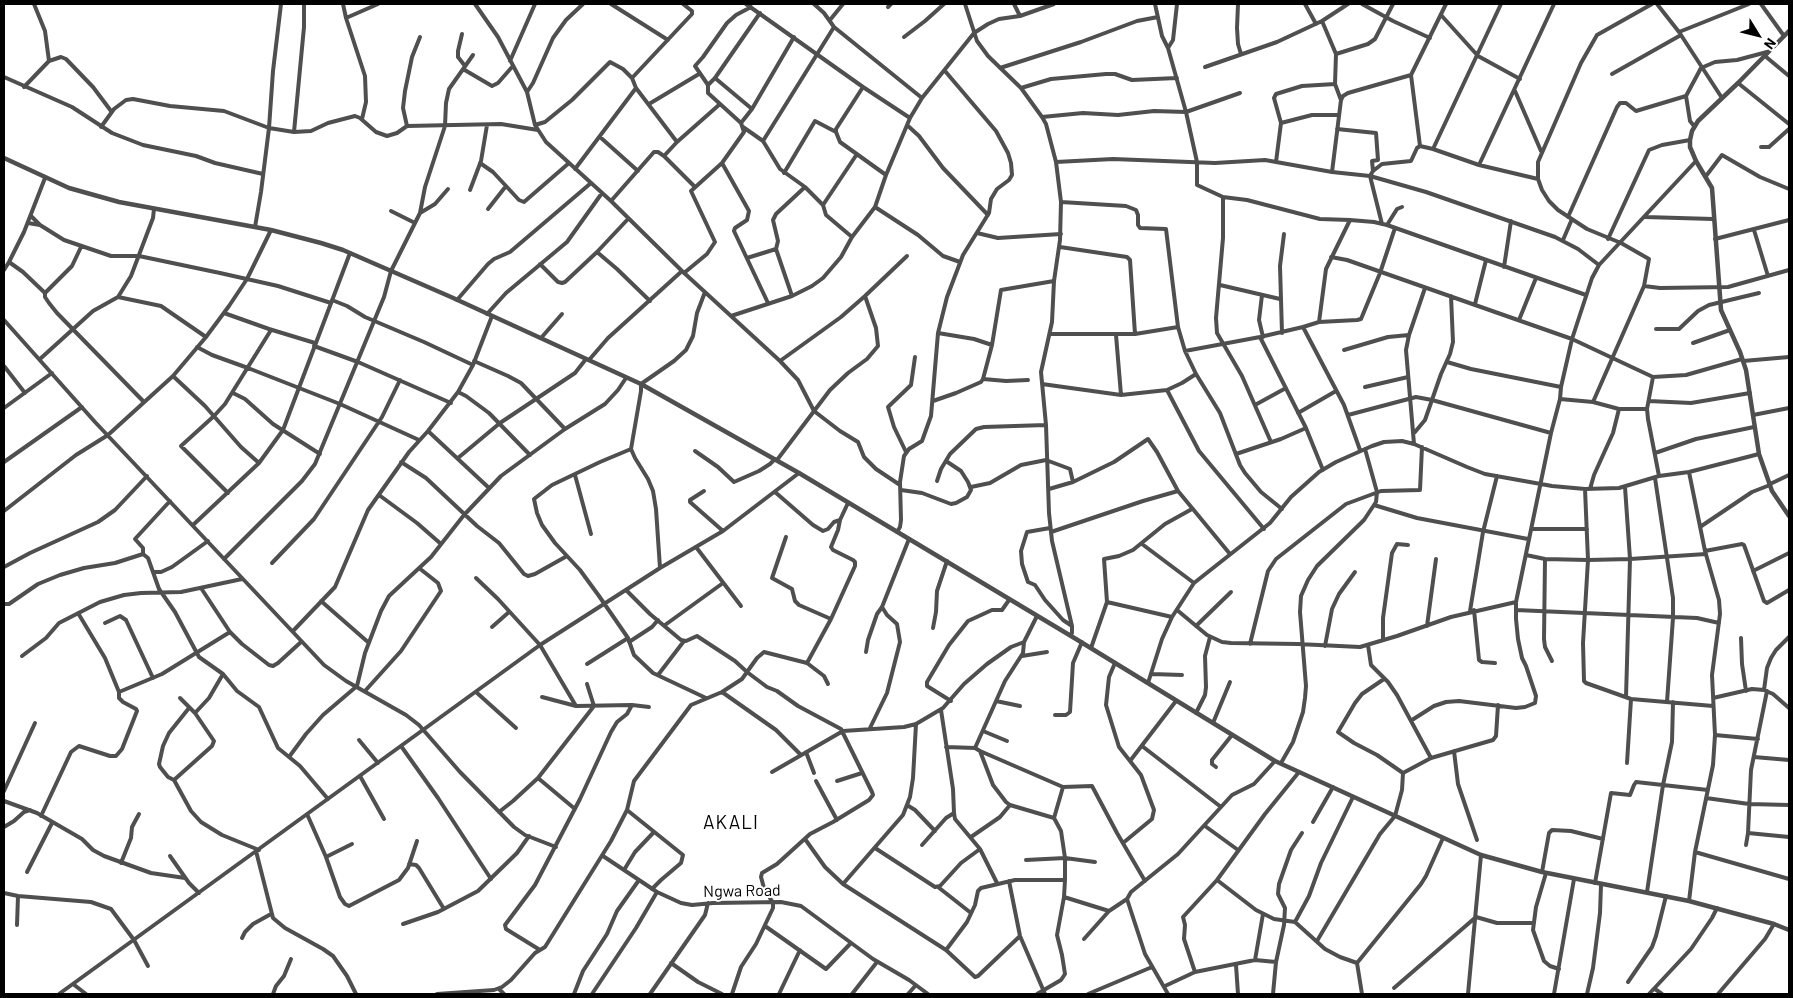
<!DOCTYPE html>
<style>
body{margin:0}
#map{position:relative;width:1793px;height:998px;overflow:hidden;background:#fff;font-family:Barlow,sans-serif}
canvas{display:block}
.frame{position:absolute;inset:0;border:5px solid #000;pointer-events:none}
.north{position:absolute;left:1733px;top:10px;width:50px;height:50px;-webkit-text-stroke:4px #fff;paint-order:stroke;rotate:126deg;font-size:14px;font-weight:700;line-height:20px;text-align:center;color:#000}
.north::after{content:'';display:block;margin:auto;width:18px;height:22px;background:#000;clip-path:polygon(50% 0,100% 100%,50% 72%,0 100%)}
</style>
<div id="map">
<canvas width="1793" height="998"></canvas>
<div class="frame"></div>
<div class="north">N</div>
</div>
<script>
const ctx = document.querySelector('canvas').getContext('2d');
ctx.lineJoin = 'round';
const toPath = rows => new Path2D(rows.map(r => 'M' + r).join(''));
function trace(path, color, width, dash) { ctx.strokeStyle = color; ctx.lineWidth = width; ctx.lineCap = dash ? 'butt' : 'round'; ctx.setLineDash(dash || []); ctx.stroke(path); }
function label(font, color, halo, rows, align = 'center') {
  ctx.font = font + ' Barlow,sans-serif'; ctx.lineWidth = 4; ctx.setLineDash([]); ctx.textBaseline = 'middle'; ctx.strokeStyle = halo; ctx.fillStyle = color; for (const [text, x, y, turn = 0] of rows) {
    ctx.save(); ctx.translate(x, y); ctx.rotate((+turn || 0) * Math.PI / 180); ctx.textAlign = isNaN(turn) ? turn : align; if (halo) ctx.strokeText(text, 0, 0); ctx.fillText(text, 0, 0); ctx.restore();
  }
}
trace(toPath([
 [34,4,45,31,49,61],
 [343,4,346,18,365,76,366,102,362,119],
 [475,4,498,37,527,92,535,125,546,142,611,201,682,271,780,361,798,380,814,411,840,431,858,442,864,457,876,469,900,485],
 [611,4,668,40],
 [746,4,863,87,910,118],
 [814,4,824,13,834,27,922,98],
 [965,4,977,41,988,56,1021,88,1042,117,1046,124,1056,162,1061,202,1060,240,1054,281,1052,322,1041,372,1046,425,1049,513,1052,541,1072,626,1072,633,1070,635],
 [1014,4,1020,16],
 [1155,4,1162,36,1168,48,1186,112,1197,162,1197,185,1223,197,1247,200,1320,219,1350,220],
 [1238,4,1237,28,1238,44,1241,54],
 [1305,4,1316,24],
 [1362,4,1393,21,1430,38],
 [1657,4,1679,32,1722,98],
 [1761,4,1784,36],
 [888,7,891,4],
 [1441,15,1478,56,1520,79],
 [346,18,378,4],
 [830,20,843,4],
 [1322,21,1336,54,1335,84,1341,100],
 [1679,32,1749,4],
 [462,34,458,51,458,57,465,66],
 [904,37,925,21,944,4],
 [1168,48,1173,40,1177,4],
 [1336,54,1368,44,1375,39,1393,4],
 [1765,56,1789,76],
 [510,61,535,4],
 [1205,67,1277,42,1322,21,1348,4],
 [1000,68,1081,42,1137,21,1158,17],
 [463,69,492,86,498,83,512,67],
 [1612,74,1681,35],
 [4,77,72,107,112,133,143,145,196,156,215,163,263,174],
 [632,78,692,14,692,11,683,4],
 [715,78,752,109],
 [1738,83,1789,124],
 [708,85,715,78,760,13],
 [24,87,49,61,61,57,66,59,93,87,111,111],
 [1021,88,1051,79,1106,74,1115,74,1132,80,1177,78],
 [1515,91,1541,151],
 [527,92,533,83,553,38,566,20,583,4],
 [649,104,699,74],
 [1042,117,1083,113,1118,115,1154,111,1186,112,1240,93],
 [741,123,752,109,794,37],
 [1281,123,1312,115,1339,115],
 [535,125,545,122,572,100,610,62,623,69,632,78,636,88,677,142],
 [907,125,919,136,943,168,988,215],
 [407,126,403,108,405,91,412,57,420,37],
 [1694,126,1690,121,1686,96,1701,68,1715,62,1737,60,1767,52],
 [101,127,114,109,126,100,133,99,170,106,224,111,269,128,294,132,311,131,328,123,355,116,360,118,376,132,387,136,397,133,407,126,501,124,538,130],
 [743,127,763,141,780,169,805,187,823,205,826,215,852,237],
 [1337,129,1376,133,1378,160,1372,161,1373,171],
 [294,132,304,27,304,4],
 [836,132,836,129,863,87],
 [600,137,638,171],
 [763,141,834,27],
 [1420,146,1433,149,1501,4],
 [1761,147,1769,147,1789,129],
 [1433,149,1479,165,1538,179],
 [664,156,677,142,720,104],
 [1056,162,1113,159,1215,163,1265,160,1332,172,1370,176,1426,192,1555,237,1578,249,1599,265],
 [1276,162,1281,123,1274,98,1276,94,1302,86,1335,84],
 [480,163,493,172,519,200,524,202,569,163],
 [722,163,749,211,747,220,735,228,734,231,768,303],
 [1479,165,1554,4],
 [575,169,636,88],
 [1332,172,1341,100,1343,96,1348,93,1411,75,1446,4],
 [784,173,815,121,836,132,840,142,886,175],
 [1706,176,1722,155,1760,177,1789,189],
 [470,190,481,161,487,125],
 [1223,197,1223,238,1216,318,1217,333,1242,376,1271,442],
 [611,201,654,152,658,152,664,156,695,187],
 [1061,202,1126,206,1136,210,1138,215,1138,225,1140,228,1166,229,1178,327,1185,351,1196,374,1220,413,1240,465,1245,473,1261,492,1282,509],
 [823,205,857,154],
 [875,207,918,235,943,256,960,262],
 [488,209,506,186],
 [391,211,415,223],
 [420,213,435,204,448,189],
 [31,216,40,225,64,240,111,256,139,256,220,273,278,286,331,303],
 [1568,217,1617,107,1620,103,1626,103,1636,111,1686,96],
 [1645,217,1713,219],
 [28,223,40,225],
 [1382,224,1370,176,1373,171,1382,164,1411,161,1417,148,1420,146,1411,75],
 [1387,225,1397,209,1402,207],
 [255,227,261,192,269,128,273,71,281,4],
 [1754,230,1768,276],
 [977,233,998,238,1061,234],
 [1608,239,1649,150,1662,145,1690,140],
 [1715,239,1789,220],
 [1563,240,1572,219],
 [1060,247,1127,257,1130,260,1135,334],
 [597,252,617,269,650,301],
 [1331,257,1347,260,1572,339,1653,377,1686,375,1742,359],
 [747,258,776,249],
 [9,262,23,272,45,293,45,297,49,303,57,313,144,402],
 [540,264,558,282,562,283,565,282,597,252,628,219],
 [1504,267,1511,221],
 [4,270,9,262,24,232,45,178],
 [684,273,707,254,715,242,691,191,722,163,744,132,741,123,708,93,708,85,695,66,703,57,727,23,736,15,751,7],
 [1220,285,1280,299],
 [1644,286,1660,288,1728,287,1789,270],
 [45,293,72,266,81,247],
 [1262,295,1259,320,1263,337],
 [792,296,776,249,778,241,773,220,776,214,805,187],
 [118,297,161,306,206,337],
 [332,300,347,306,365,317,424,342,473,365],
 [457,300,488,264,494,259,510,252,591,183],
 [1475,304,1486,260],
 [224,313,269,329,315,343],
 [487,314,506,293,567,242,602,193],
 [731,316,792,296,812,286,823,278,841,257,852,237,875,207,886,175,910,118,922,98,974,33,988,24,999,19,1020,16,1054,4],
 [4,320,95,422,324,665,346,681,406,715,419,725,460,772,514,827,525,835,556,847],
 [1519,320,1536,278],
 [1319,322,1326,269,1350,220,1374,222,1387,225,1586,295],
 [1303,327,1344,405,1360,450],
 [1656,329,1679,329,1698,311,1709,305,1759,293],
 [938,333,974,339,992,345],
 [1282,333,1280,266,1284,234],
 [1050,334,1135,334,1178,327],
 [1116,335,1121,395],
 [1260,337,1306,428,1323,470],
 [541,338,562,314],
 [1693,343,1730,330],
 [314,346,358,362,451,403],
 [197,347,212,355,248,368,340,404,419,440],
 [1344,350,1388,337,1409,335],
 [1185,351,1260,337,1303,327,1319,322,1357,320,1361,319,1380,273,1395,228],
 [40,359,93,311,118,297,131,276,153,218,154,209],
 [589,360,608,338,682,271],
 [474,361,508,376,521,383,565,429],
 [780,361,841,317,865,296,907,256],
 [1743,361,1789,357],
 [1447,362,1471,369,1561,387],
 [4,366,25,393],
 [173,376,205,406,241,447,259,463],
 [1653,377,1647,409,1648,419,1659,476],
 [983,379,1006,381,1028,380],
 [1042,384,1121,395,1167,390,1182,383,1196,374],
 [1365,387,1408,377],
 [1167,390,1199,451,1264,529],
 [458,392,466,396,489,413,530,455],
 [233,393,245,399,273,424,320,454],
 [1560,399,1593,402,1619,409,1647,409],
 [933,401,956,393,981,382,983,379,992,345,1001,290,1054,281],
 [1649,401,1691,403,1750,393],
 [1593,402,1644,286,1649,259,1621,243,1587,229,1558,210,1549,201,1542,190,1538,179,1538,162,1581,63,1597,35,1652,4],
 [1255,405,1286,388],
 [4,408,52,373],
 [1298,413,1336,391],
 [1348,415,1416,397,1432,400,1551,433],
 [1753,415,1789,408],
 [428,431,489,488],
 [1415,432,1425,420,1441,374,1450,354,1453,342,1451,296],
 [1414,444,1406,350,1409,335,1425,288],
 [631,449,600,462,552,485,534,499,537,513,542,525,555,543,580,570,599,596,628,638,634,655,653,673,706,698],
 [695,451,718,467,734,482,759,471,770,464,775,459],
 [906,452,894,427,888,407,911,385,915,357],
 [1655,453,1696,439,1754,427],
 [1236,454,1281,439,1306,428],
 [458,458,500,423,575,373,586,359],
 [777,460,830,390,848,373,867,359,878,346,876,328,865,296],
 [4,462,82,407],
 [401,462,426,478,477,526,499,543,524,574,528,576,535,574,567,556],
 [1689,472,1705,551,1719,600,1720,614,1712,675,1715,735,1713,765,1695,852,1689,901],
 [575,475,591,534],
 [1655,478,1673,598,1673,618,1667,702],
 [937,481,941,469,950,454,976,429,984,427,1046,425],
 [1770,484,1789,475],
 [971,487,990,483,1021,465,1046,460,1070,469,1073,482],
 [1625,487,1630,559,1626,697],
 [1049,489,1073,482,1114,462,1148,439,1157,452,1178,491,1230,554],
 [1585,489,1588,560,1583,643,1584,681,1586,683,1631,699,1713,706],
 [1590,489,1594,475,1613,433,1619,409],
 [901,490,922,493,951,504,956,503,967,497,971,490,968,482,961,471,946,461],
 [704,491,690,500,690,502,723,531],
 [775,492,813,525,823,531,828,529,834,522,840,520],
 [228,493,181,446,214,416,225,404,271,330],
 [379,495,417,523,441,544],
 [170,501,135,539,143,548,143,554,148,558,159,589,175,612,199,657,223,674,237,691,259,707,278,748,300,766,328,799],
 [1374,505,1417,518,1528,539],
 [4,511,76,455,108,435,173,376,206,337,229,306,247,279,271,230],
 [193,525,259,463,283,430,350,253],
 [1700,527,1752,492,1770,485],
 [1050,528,1027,532,1021,551,1022,564,1028,582,1035,585,1045,600,1063,620,1072,626],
 [1531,529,1587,529],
 [897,532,900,527,901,520,900,482,904,456,909,449,922,441,931,416,938,333,947,297,963,255,989,213,991,199,997,189,1009,180,1012,175,1011,163,1008,153,996,131,945,71],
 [1051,532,1143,501,1178,491],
 [786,537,772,578,792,589,795,601,799,605,831,619],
 [1142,544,1194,583],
 [696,547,741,606],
 [1705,551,1742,544,1744,545,1764,601,1767,603,1789,590],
 [1526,555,1545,559,1588,560,1630,559,1706,554],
 [224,559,302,481,315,464,384,297,391,271,420,213,425,187,445,126,446,103,449,89,473,55],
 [1545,559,1544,639,1545,647,1552,661],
 [272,563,314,519,382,417,400,380],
 [4,567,30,553,98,522,115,510,147,476],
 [660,568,656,509,653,491,648,479,635,458,631,449,641,391,641,384,674,361,686,350,693,336,697,313,705,292],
 [1753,571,1789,553],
 [154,572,161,572,172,567,208,541],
 [476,578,498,599,540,645,576,706],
 [201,588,230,632,242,644,269,665,273,666,278,663,301,642],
 [626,590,650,614,681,640,686,641,697,636,700,638,735,661,747,672,767,687,777,691,798,706,841,729,872,792,873,795,869,800,833,822,810,834,777,864,762,873,761,877,764,888,773,903,773,908,756,944,741,967,732,994],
 [321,601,369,643],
 [1107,602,1172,617],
 [4,604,9,604,38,584,60,575,84,568,115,563,143,554],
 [1177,610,1207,635,1222,642,1231,643,1298,644,1360,647,1397,636,1451,617,1516,602],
 [1474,610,1479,660,1482,662,1495,663],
 [1516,610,1697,618,1719,623],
 [1470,611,1483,532,1497,476],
 [105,623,120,616,126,620,153,678],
 [665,625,723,583],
 [1196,626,1231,592],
 [1427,626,1436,559],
 [492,627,509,612],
 [933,628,936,612,937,591,947,561],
 [293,631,335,587,368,510,409,452,428,431,458,392,473,365,492,316],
 [1741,638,1742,664,1746,691],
 [1383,640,1383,618,1392,553,1397,544,1408,545],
 [629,642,652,627,658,620],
 [1250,644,1268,571,1276,559,1346,504,1381,491,1420,490,1422,447],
 [1368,645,1371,665,1388,682,1397,695,1431,758],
 [1325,646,1332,609,1339,594,1355,572],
 [1091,648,1107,602,1104,559,1119,556,1133,550,1165,524,1192,509],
 [866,652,868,640,877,614,882,607,909,539],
 [22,656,46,638,59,623,100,602,124,595,141,593,181,592,242,579],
 [1022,656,1047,652],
 [807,663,831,619,855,566,855,562,853,560,833,550,831,547,838,530,840,520,848,503],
 [1115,663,1109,677,1106,705,1119,747,1141,775,1154,810,1152,819,1123,843],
 [587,664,628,638],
 [1152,674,1182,675],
 [658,675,684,641],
 [1384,679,1362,694,1355,703,1338,732,1354,743,1377,755,1403,773],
 [1148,683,1162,639,1172,617,1194,583,1270,523,1291,497,1319,472,1336,462,1372,446,1384,442,1402,441,1414,444,1467,467,1485,474,1552,486,1585,489,1619,488,1659,476,1689,472,1759,454],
 [1764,690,1767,668,1771,658,1776,650,1789,637],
 [365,691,401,651,441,591,438,583,419,568],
 [119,692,162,674,230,632],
 [476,692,516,728],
 [722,692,776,730,801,755],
 [542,697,576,706,632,705,649,707],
 [1713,698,1752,689,1764,690,1773,694,1789,708],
 [951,701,927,686,927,682,949,645,968,621,992,610,1002,610,1009,600],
 [996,701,1020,706],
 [189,708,169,733,163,746,159,764,160,767,168,777,174,780,191,811,201,822,222,835,259,850],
 [941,710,953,789,954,813,955,819,980,849,997,883],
 [195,713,209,698,223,674],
 [1196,713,1205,695,1206,687,1205,656,1210,637],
 [1055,715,1066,715,1070,712,1073,663,1082,642],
 [1412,720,1434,706,1446,702,1459,701,1516,708,1525,707,1535,703,1536,696,1526,666,1522,658,1518,639,1516,619,1516,602,1551,433,1560,399,1561,387,1572,339,1592,278,1599,265,1696,161],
 [1213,723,1230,682],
 [870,728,887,693,900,642,897,624,887,615,882,607],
 [983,731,1007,741],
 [1715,735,1758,739],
 [359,740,378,763],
 [401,746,438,798,491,879],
 [1142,746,1221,807],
 [946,747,975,748,980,751,993,785,1006,802,1010,805,1054,818,1061,831,1065,858,1065,880,1064,897,1057,935,1062,955,1065,974,1061,980,1037,994],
 [975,748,1005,681,1023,653,1024,642,1037,616],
 [980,751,1063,787,1092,786,1117,833,1145,881],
 [1454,751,1458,784,1477,840],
 [806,752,814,773],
 [289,757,306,734,323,715,357,686,365,653,381,611,389,596,431,557,464,515,501,476,565,429,605,404,618,390,626,378],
 [1754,757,1789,760],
 [1130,761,1176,701],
 [1281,763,1293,742,1303,712,1305,698,1306,686,1300,612,1301,596,1308,580,1317,566,1364,520,1376,502,1377,492,1365,449],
 [1627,763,1631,699],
 [1216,767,1212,764,1212,760,1232,735],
 [772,772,843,731,904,727,916,724,943,708,964,684,987,664,1011,647,1024,642],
 [1403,773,1431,758,1493,740,1496,736,1498,705],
 [360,776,384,819],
 [538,778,575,809],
 [174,780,212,746,214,741,195,713,180,698],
 [816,781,837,820],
 [837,781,862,773],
 [4,791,35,723],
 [1706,798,1749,804,1789,805],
 [4,801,37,813,82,839,93,850,104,856,151,873,185,878],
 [907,805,915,810,935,831],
 [627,810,683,855,681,863,661,880,652,889],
 [499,812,513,801,538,778,594,706,587,684],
 [307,814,326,857,340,897,345,904,349,906,399,880,408,868,417,841],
 [41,816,71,752,79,746,110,756,116,756,122,749,137,711,136,709,123,702,119,698,119,692,105,658,78,613],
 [1054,818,1063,787],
 [1313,822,1333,787],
 [1205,826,1238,850],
 [4,827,14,821,24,812,30,810],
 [1748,833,1789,837],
 [971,837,1000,817,1010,805],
 [805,839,825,867,843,884,946,950,975,977,978,976,1020,936],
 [922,845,946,818,954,813],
 [1746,845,1748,833,1751,770,1767,691],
 [875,848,935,887,940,886,961,863,980,849],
 [256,851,273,918,285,928,323,949,333,956,347,976,356,994],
 [1695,852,1789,879],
 [170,856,189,883,199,893],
 [603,856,657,892,681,903,692,905,713,903,781,902,801,906,873,959,909,980,928,994],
 [326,857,352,844],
 [1026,860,1065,858,1095,862],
 [121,863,131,838,132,827,139,814],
 [409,864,416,865,419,868,444,909],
 [624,870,635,852,654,832],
 [27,872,52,823],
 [1542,872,1549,833,1552,830,1571,831,1603,839],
 [1546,873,1536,907,1533,930,1544,961,1550,966,1559,969],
 [1217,880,1256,910,1274,919,1295,922,1325,949,1340,957,1357,963],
 [1009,881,1020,936,1045,994],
 [1595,883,1611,793,1630,795,1634,785,1636,782,1708,790],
 [843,884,903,815,910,797,913,778,916,724],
 [938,887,971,913],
 [1647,892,1663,785,1672,742,1673,702],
 [4,893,18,896,91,902,111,909,134,940,148,966],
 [1064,897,1109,911],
 [1127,899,1145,954,1168,994],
 [1295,922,1309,896,1321,863,1353,797],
 [403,924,438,912,478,891,517,853,529,836],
 [17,925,18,896],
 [765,926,826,969,851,943],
 [242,938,245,932,253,924,271,914],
 [1084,939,1109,911,1127,899,1131,892,1178,854,1232,795,1254,784,1275,761],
 [1317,941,1380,834,1395,816,1402,790,1403,773],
 [540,950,506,929,505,925,535,885,580,799,611,732,617,722,627,714,632,705],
 [946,950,967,922,975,905,978,891,981,888,1015,880,1065,880],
 [1255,960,1263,914],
 [671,963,698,982,722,994],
 [1236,965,1238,994],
 [1195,972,1184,939,1185,925,1183,917,1217,880,1265,814,1299,772],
 [1628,982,1652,947,1656,936,1666,896],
 [73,984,86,994],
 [1165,986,1195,972,1255,960,1276,962],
 [1394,988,1476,917,1497,923,1533,923],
 [499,989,504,994],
 [1655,989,1662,994],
 [59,994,540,645,660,568,723,531,799,473],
 [273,994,276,986,284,976,291,959],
 [437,994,494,990,502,987,511,980,535,953,545,947,611,841,627,810,634,781,691,705,722,692,742,679,757,658,764,652,807,663,824,676,828,684],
 [574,994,583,971,607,934,617,911,639,880],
 [592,994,636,928,657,892],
 [650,994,705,915,708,903],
 [779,994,800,950],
 [852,994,877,962],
 [908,994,916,985],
 [1088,994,1152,967],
 [1273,994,1276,962,1284,925,1285,908,1278,894,1279,884,1291,850,1302,833],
 [1362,994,1357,963,1421,884,1426,876,1443,838],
 [1468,994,1481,855],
 [1554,994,1574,879],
 [1587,994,1593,968,1600,913,1601,885],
 [1649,994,1691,949,1712,918,1717,908],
 [1718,994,1765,939,1774,924]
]), '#4f4f4f', 4);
trace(toPath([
 [1789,31,1738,83,1698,121,1692,131,1690,140,1690,147,1696,161,1712,188,1721,310,1740,352,1746,370,1759,454,1772,491,1789,516],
 [4,158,69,188,119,202,271,230,321,243,343,250,451,297,641,384,799,473,1076,639,1275,761,1481,855,1542,872,1689,901,1774,924,1789,930]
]), '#4f4f4f', 4.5);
label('16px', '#000', '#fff', [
 ["Ngwa Road",742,891,-1]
]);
ctx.letterSpacing = '1px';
label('19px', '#000', '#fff', [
 ["AKALI",731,823]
]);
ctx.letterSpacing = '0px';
</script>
